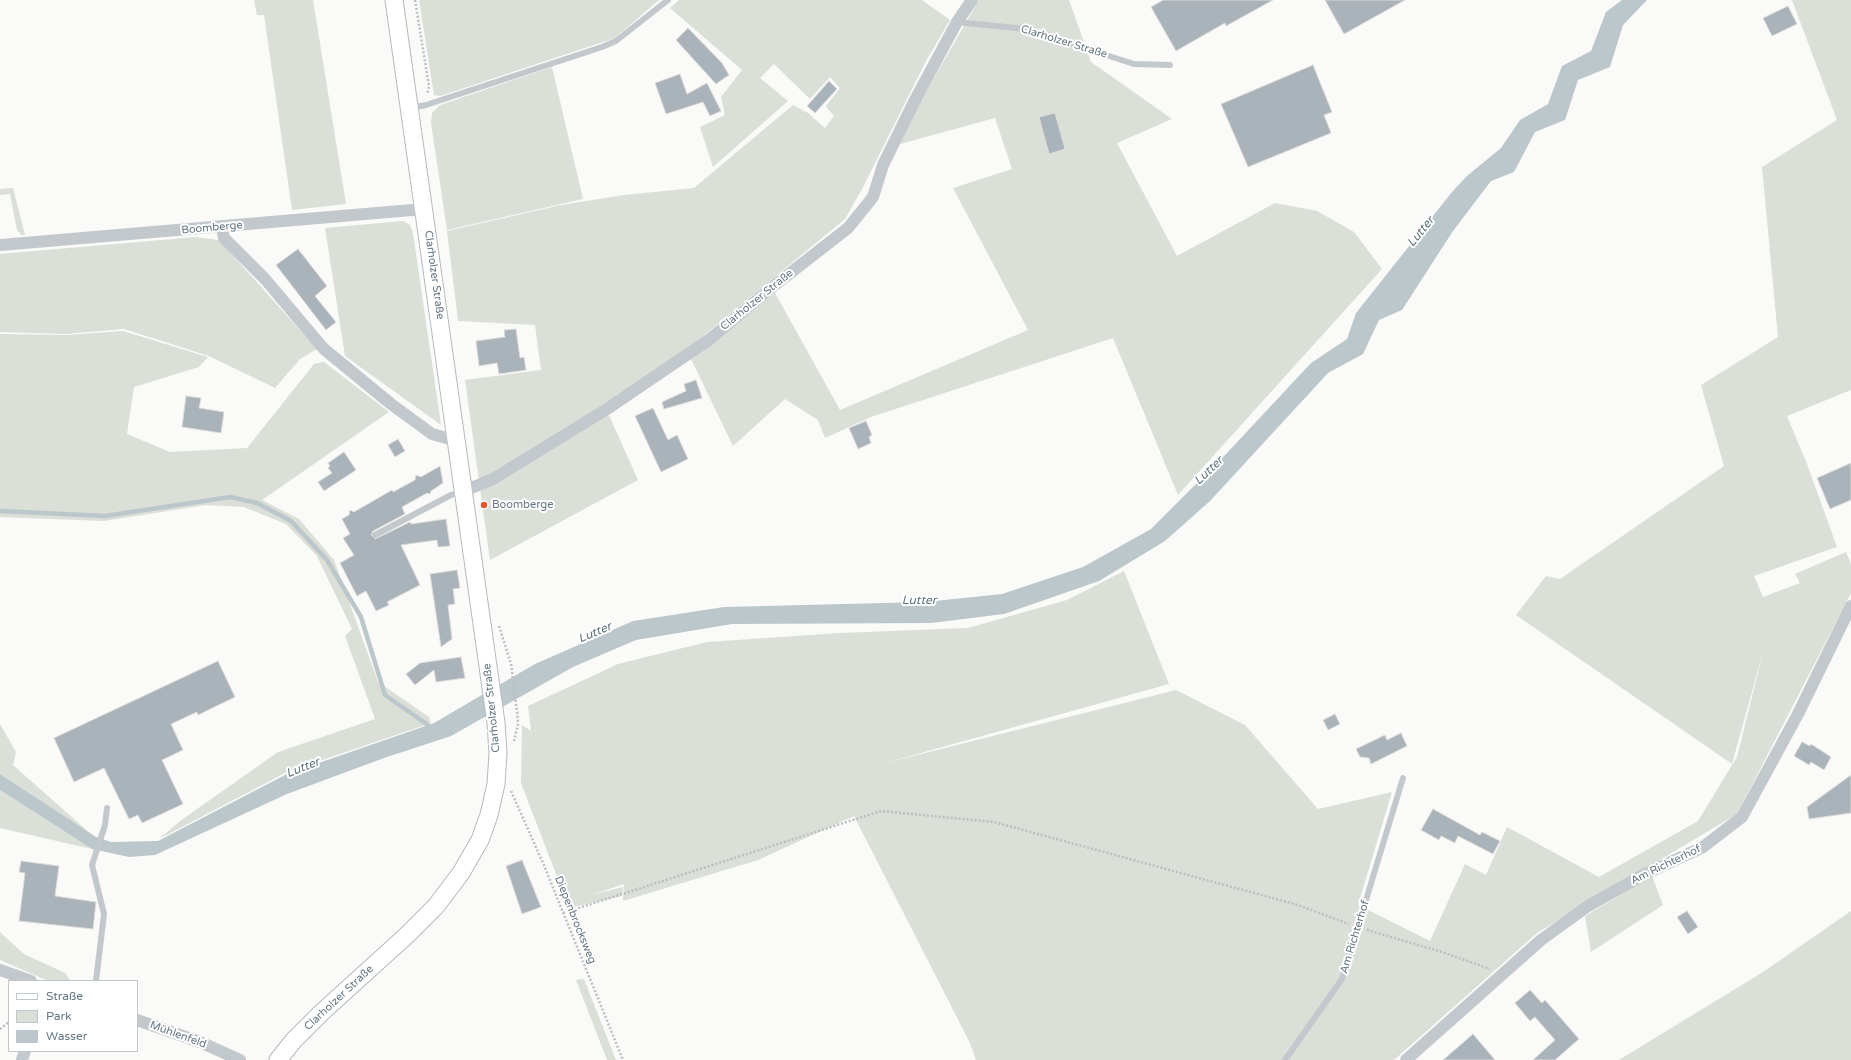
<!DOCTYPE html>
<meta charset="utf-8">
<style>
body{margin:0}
#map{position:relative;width:1851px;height:1060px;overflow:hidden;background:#fafaf8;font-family:"Varela Round",sans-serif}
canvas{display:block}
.legend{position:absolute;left:8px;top:980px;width:130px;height:72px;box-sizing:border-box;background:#fff;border:1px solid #c1c8cd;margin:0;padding:5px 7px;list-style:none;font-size:12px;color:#657683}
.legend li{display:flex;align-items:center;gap:8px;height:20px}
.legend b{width:20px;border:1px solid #c1c8cd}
</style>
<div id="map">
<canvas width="1851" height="1060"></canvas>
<ul class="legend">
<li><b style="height:5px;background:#fff"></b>Straße</li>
<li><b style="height:11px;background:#dadfd7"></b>Park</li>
<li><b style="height:11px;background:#bbc7cb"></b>Wasser</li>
</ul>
</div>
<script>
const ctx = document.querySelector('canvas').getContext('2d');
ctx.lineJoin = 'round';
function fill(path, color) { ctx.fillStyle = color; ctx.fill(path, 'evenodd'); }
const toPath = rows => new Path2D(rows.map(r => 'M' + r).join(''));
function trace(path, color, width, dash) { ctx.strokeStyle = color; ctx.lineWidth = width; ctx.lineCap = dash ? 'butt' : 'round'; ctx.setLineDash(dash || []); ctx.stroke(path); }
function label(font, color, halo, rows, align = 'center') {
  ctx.font = font + ' "Varela Round",sans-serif'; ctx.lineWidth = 4; ctx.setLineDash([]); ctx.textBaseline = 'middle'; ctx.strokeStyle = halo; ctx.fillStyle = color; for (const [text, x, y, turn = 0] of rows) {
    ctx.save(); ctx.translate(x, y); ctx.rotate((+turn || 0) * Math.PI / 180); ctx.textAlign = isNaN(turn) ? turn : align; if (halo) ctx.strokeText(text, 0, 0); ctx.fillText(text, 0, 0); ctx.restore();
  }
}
fill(toPath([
 [254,0,313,0,346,204,292,210,264,15,257,15],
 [419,0,659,0,615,38,440,96,434,95],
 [679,0,922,0,950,20,926,61,862,189,845,219,686,350,604,404,638,480,490,560,465,380,541,370,535,325,458,321,447,231,561,205,624,195,694,188,793,105,808,113,825,128,834,116,826,106,840,88,830,77,810,99,774,64,760,78,788,101,713,167,700,127,725,115,721,97,742,70,670,8],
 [979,0,1069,0,1091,62,1172,119,1117,143,1177,256,1275,203,1317,211,1354,232,1382,269,1178,495,1113,338,871,417,825,438,818,420,785,399,733,446,691,359,775,293,840,410,1028,330,953,188,1012,169,995,118,900,144,921,100],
 [1792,0,1851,0,1851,390,1787,416,1807,464,1837,547,1754,576,1763,597,1800,583,1795,574,1846,552,1851,564,1851,593,1737,814,1537,933,1394,1060,976,1060,970,1043,854,816,758,860,623,901,624,884,591,895,623,887,622,896,569,908,521,783,522,725,531,731,528,706,618,664,707,642,840,633,968,628,1067,600,1124,571,1169,684,885,763,1176,690,1245,725,1318,809,1392,792,1358,905,1430,941,1465,864,1486,875,1507,827,1599,877,1698,821,1737,757,1764,648,1732,764,1516,615,1546,576,1560,579,1724,466,1701,385,1778,337,1762,167,1837,120],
 [552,67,583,199,447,230,431,123,432,113,440,105],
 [13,188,25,235,21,235,17,230,10,194,0,195,0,189],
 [403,221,410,225,413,233,441,425,345,356,325,228],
 [196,237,219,240,317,349,300,359,275,388,209,356,124,329,65,334,0,332,0,254],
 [123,331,208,357,199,367,134,387,127,434,170,452,247,448,314,364,324,362,389,412,262,500,299,519,334,560,378,682,429,717,431,723,287,772,159,839,180,821,278,752,375,719,345,636,352,629,317,556,286,524,244,507,206,505,104,521,0,517,0,334,66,335],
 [0,724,16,752,13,765,92,835,0,774],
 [0,790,92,849,0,828],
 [1652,876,1663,905,1591,952,1585,916],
 [1851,911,1851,1060,1619,1060,1763,972],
 [0,932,24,954,65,973,71,981,46,980,0,960],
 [584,979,616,1060,607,1060,576,980]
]), '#dadfd7');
fill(toPath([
 [1622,0,1647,0,1623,25,1610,67,1578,80,1565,120,1535,132,1514,172,1491,181,1453,231,1402,310,1379,320,1363,354,1328,373,1210,501,1165,541,1099,581,1004,614,931,623,732,624,636,640,573,667,451,736,384,758,287,794,155,855,129,857,92,849,0,790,0,774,96,837,111,842,158,841,287,774,434,723,535,664,633,621,724,607,925,602,1002,594,1083,567,1151,529,1227,453,1311,363,1347,339,1356,313,1452,192,1467,176,1501,148,1520,120,1548,104,1562,66,1591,51,1606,12]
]), '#bbc7cb');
trace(toPath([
 [0,511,105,516,230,497,257,503,291,521,327,560,361,617,385,695,428,725,430,730]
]), '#bbc7cb', 4.5);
const building = toPath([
 [1163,0,1273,0,1226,26,1225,23,1176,51,1151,7,1163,0],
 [1325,0,1405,0,1344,34,1325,0],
 [1788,6,1797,24,1772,36,1763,18,1788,6],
 [688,28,722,63,729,75,716,84,676,40,688,28],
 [1313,65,1332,112,1324,115,1331,133,1248,167,1221,104,1313,65],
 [680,74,687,94,707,83,721,111,710,116,703,102,666,114,655,83,680,74],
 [829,81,837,89,815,113,807,106,829,81],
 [1055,113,1065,149,1049,154,1039,117,1055,113],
 [298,249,327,286,315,296,336,322,326,330,276,265,298,249],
 [516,329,520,358,524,357,526,370,499,374,497,363,479,366,476,341,505,337,504,330,516,329],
 [696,380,702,398,664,409,662,402,686,391,684,384,696,380],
 [186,396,201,398,199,408,224,412,221,433,182,427,186,396],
 [653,408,668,440,677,435,688,459,661,472,635,416,653,408],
 [866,421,872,435,869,437,871,443,858,449,849,428,866,421],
 [398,439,405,451,395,457,388,445,398,439],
 [344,452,356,470,324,491,318,482,332,473,328,468,330,466,328,463,344,452],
 [1851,463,1851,500,1830,509,1817,478,1851,463],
 [440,466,443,483,431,491,430,494,427,493,402,507,405,514,373,531,371,535,375,539,410,522,411,524,446,519,450,546,438,547,437,540,401,545,420,585,387,602,389,605,376,611,366,591,357,596,340,563,354,555,343,538,350,534,342,519,349,515,350,510,354,512,392,490,393,492,415,480,416,475,421,477,440,466],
 [457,570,460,588,453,589,455,604,448,605,452,639,441,647,430,574,457,570],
 [461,657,465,678,436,682,434,670,415,685,406,674,420,663,461,657],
 [218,661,235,697,198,715,197,712,171,724,183,750,162,760,183,804,142,823,138,815,129,819,104,768,74,782,54,738,218,661],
 [1335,714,1340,724,1328,730,1323,720,1335,714],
 [1401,733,1407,746,1371,764,1369,758,1360,757,1356,749,1385,735,1387,740,1401,733],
 [1802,742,1810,746,1811,744,1831,757,1824,770,1811,762,1809,765,1794,756,1802,742],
 [1851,775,1851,813,1809,819,1807,807,1851,775],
 [1433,809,1480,835,1482,832,1500,841,1493,854,1458,836,1455,843,1441,836,1439,840,1421,830,1433,809],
 [522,860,541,907,522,914,506,866,522,860],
 [21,861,59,866,55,896,96,902,93,929,19,921,25,873,19,872,21,861],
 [1687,911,1698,927,1688,934,1677,917,1687,911],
 [1530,990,1542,1003,1545,1000,1579,1039,1555,1060,1533,1060,1555,1040,1535,1017,1530,1021,1515,1003,1530,990],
 [1473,1034,1495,1060,1443,1060,1473,1034]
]);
fill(building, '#aab3b9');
trace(building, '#dcdcda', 1);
const secondary = toPath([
 [278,1060,294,1040,321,1013,406,936,436,906,461,873,480,840,489,815,496,784,498,753,496,723,394,0]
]);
trace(secondary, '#b3babf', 19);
trace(toPath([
 [415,0,429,86,427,95],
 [499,626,511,664,517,712,518,724,514,741],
 [511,791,543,863,623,1060],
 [563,913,881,811,994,822,1298,905,1349,924],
 [1367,930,1442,952,1490,969],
 [0,1029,9,1022]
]), '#bbbfc2', 2.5, [2, 2]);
trace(toPath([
 [957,22,1025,29,1134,64,1170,65],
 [411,108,426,105,602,47,616,41,668,0],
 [375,535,451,495,463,491],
 [96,981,104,914,92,865,105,825,107,808],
 [1285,1060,1342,979,1403,778]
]), '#c3c8cc', 6);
trace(toPath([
 [222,227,224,238,265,279,324,349,391,404,432,434,457,441],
 [0,245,424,209],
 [464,491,493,479,607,409,710,339,771,288,848,228,873,197,883,165,916,98,957,22,972,0],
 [0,970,31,981],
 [137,1020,200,1042,240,1060],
 [22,1060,25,1051],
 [1406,1060,1541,940,1588,906,1645,874,1703,847,1742,817,1798,714,1851,606]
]), '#c3c8cc', 12);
trace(secondary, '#fff', 17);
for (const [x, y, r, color] of [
 [484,505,4,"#e4572e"]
]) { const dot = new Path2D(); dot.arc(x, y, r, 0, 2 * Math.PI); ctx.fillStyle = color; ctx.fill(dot); trace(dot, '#fff', 1.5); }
label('11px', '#657683', '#fff', [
 ["Clarholzer Straße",1064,42,17],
 ["Boomberge",212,228,-5],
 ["Clarholzer Straße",434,275,82],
 ["Clarholzer Straße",757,300,-39],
 ["Clarholzer Straße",492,708,-96],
 ["Am Richterhof",1666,865,-26],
 ["Diepenbrocksweg",575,920,68],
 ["Am Richterhof",1355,937,-73],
 ["Clarholzer Straße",339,998,-43],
 ["Mühlenfeld",178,1035,20]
]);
label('11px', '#657683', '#fff', [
 ["Boomberge",492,505]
], 'left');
label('italic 12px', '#60757c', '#fff', [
 ["Lutter",1421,232,-51],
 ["Lutter",1209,471,-44],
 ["Lutter",919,601],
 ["Lutter",595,633,-23],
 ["Lutter",303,768,-22]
]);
</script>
